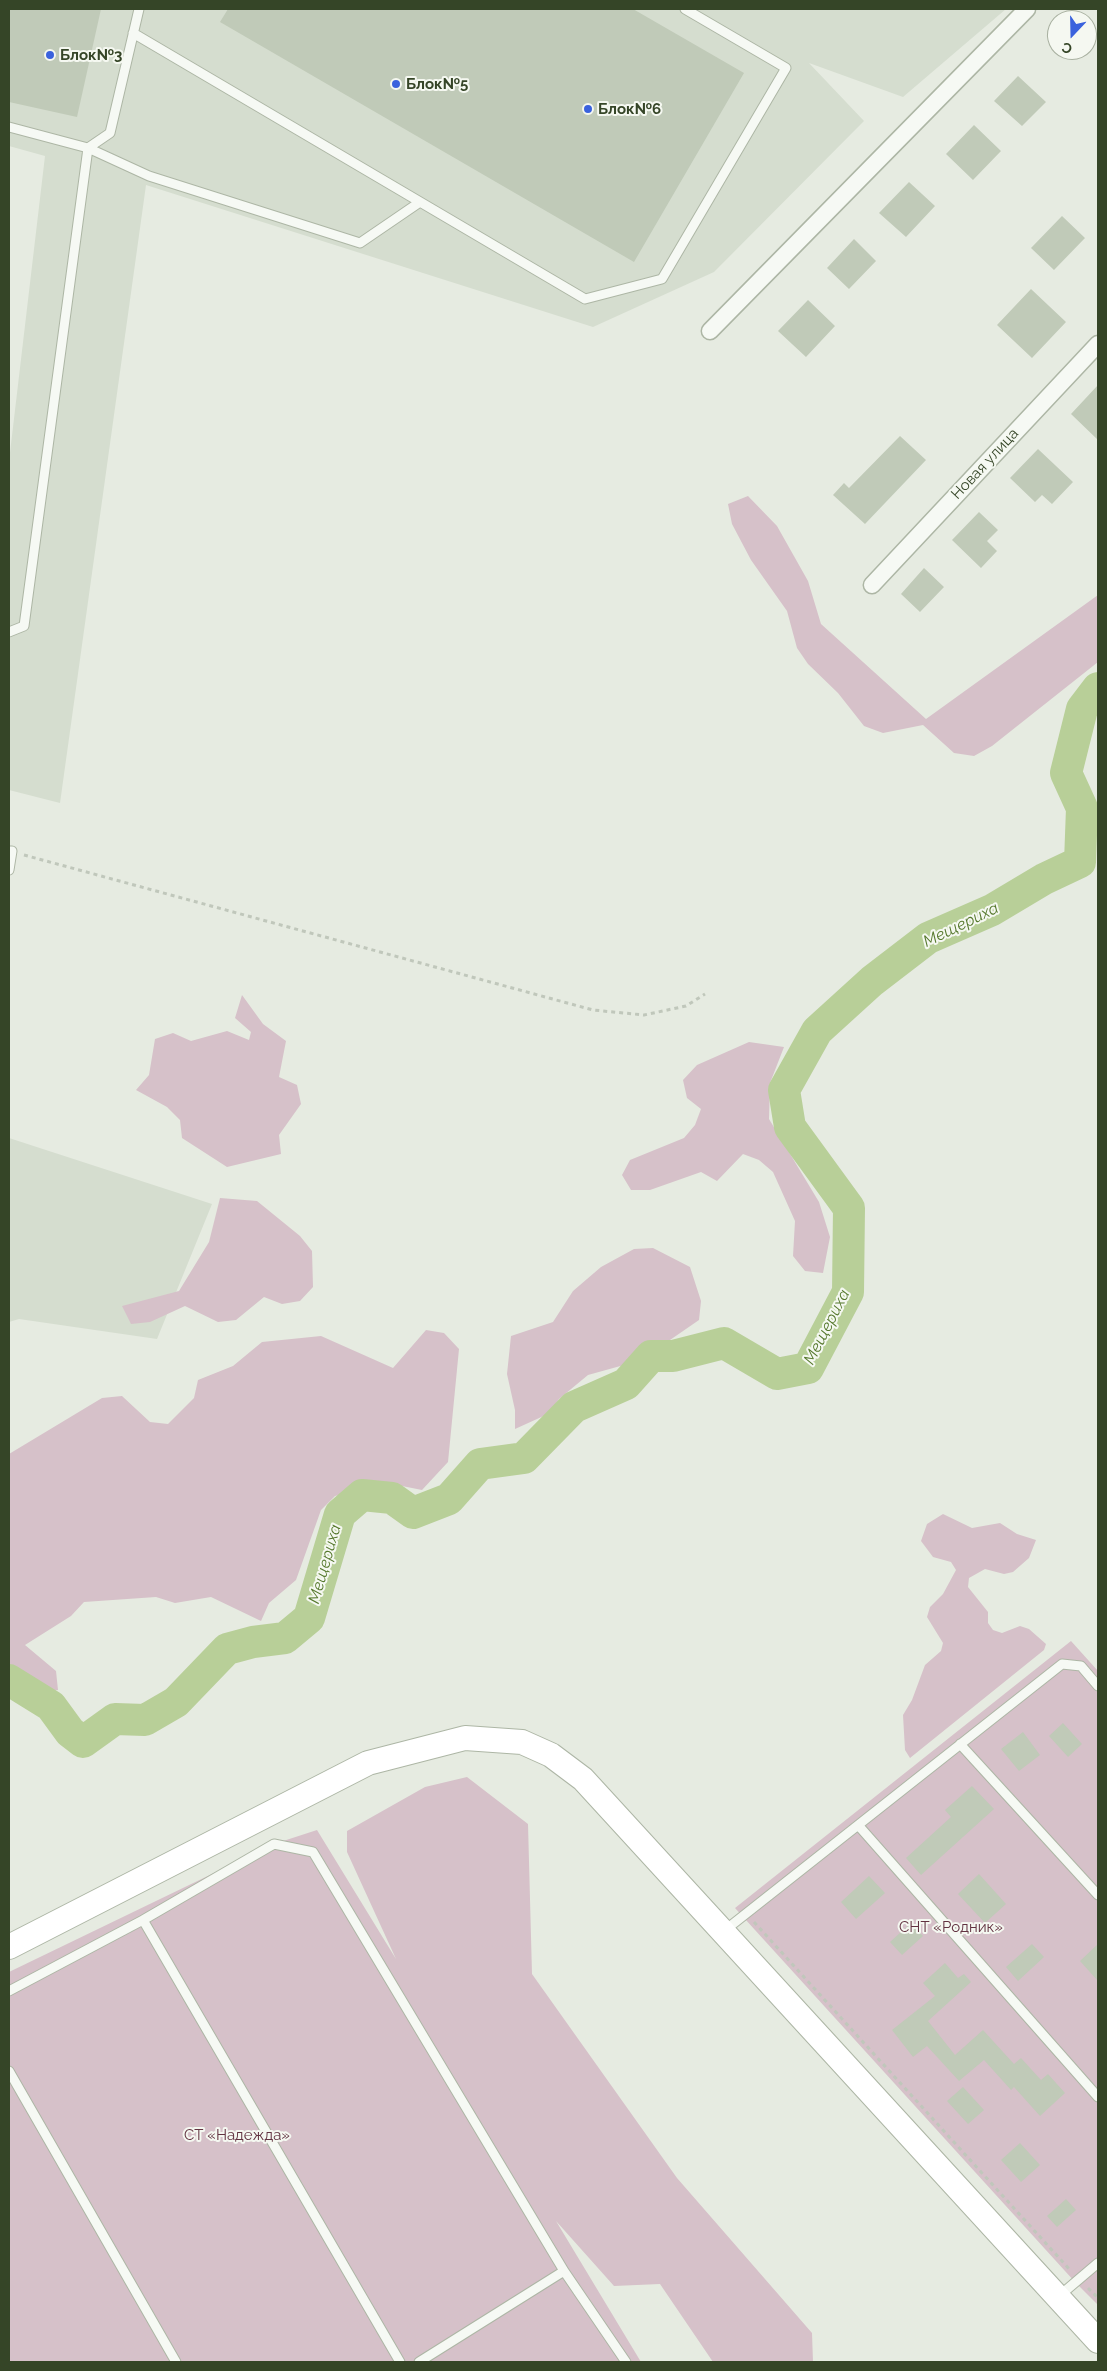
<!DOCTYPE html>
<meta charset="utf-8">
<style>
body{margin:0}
#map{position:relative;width:1107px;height:2371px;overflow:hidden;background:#e6ebe1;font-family:Raleway,sans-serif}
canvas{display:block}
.frame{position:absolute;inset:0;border:10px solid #354527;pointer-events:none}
.north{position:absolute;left:1047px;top:10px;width:50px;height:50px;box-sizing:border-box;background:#f5f8f1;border:1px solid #a8b0a0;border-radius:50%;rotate:201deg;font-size:14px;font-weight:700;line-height:20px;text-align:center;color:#354527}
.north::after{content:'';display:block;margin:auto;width:18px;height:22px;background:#3a62dd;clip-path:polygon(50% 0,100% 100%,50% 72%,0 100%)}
</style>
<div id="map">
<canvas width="1107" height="2371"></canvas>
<div class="frame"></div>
<div class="north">С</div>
</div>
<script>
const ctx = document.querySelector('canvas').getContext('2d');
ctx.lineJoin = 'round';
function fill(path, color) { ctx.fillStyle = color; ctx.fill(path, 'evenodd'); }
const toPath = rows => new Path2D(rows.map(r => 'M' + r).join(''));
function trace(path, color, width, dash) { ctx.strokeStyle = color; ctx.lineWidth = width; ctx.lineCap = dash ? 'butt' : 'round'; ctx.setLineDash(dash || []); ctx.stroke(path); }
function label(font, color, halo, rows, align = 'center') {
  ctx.font = font + ' Raleway,sans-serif'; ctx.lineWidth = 4; ctx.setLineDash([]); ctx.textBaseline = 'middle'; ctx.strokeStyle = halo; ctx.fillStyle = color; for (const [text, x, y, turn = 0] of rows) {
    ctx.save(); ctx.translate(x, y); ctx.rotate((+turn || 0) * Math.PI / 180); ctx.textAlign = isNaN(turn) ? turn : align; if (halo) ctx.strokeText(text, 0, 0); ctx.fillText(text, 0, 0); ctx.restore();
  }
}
fill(toPath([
 [9,9,1006,9,903,97,809,63,864,121,714,272,593,327,146,185,60,803,9,790,9,461,45,156,9,146],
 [9,1138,212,1204,157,1339,19,1319,9,1322]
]), '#d5ddcf');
fill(toPath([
 [748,496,777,526,808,581,821,624,926,719,1098,595,1098,662,992,746,974,756,954,753,923,725,883,733,864,726,838,693,808,664,797,648,787,611,751,560,732,524,728,504],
 [242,995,263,1024,286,1041,279,1077,297,1085,301,1104,279,1135,281,1154,227,1167,182,1138,180,1120,167,1107,136,1090,149,1075,155,1039,173,1033,191,1041,227,1031,249,1040,251,1032,235,1018],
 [749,1042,784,1047,770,1083,769,1119,819,1202,830,1237,823,1273,805,1271,793,1256,795,1221,773,1172,759,1160,743,1154,717,1181,701,1172,650,1190,631,1190,622,1175,630,1160,684,1138,695,1125,701,1109,687,1098,683,1080,697,1065],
 [220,1198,257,1201,300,1236,312,1251,313,1287,300,1301,282,1304,264,1297,236,1320,218,1322,185,1306,150,1322,131,1324,122,1306,179,1291,209,1242],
 [653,1248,690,1267,701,1301,699,1320,670,1340,652,1340,624,1365,588,1375,559,1399,548,1414,515,1429,515,1410,507,1374,511,1336,553,1322,573,1291,601,1267,634,1249],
 [426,1330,444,1333,459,1349,448,1462,422,1490,387,1483,335,1496,321,1510,296,1580,269,1603,261,1621,211,1597,175,1603,156,1597,84,1602,71,1616,25,1645,56,1671,58,1690,41,1692,9,1673,9,1454,102,1398,122,1396,150,1422,168,1424,194,1398,198,1380,233,1366,262,1342,321,1336,393,1368],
 [943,1514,972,1528,1000,1523,1017,1534,1036,1540,1029,1558,1013,1572,1004,1574,985,1569,969,1578,968,1587,988,1612,988,1623,993,1630,1002,1633,1020,1626,1029,1629,1046,1644,1044,1650,910,1758,905,1750,903,1715,912,1700,925,1665,941,1651,943,1643,927,1617,930,1607,943,1594,956,1570,951,1562,933,1557,921,1541,927,1524],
 [1071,1641,1098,1671,1098,2305,1075,2282,735,1908],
 [467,1777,528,1824,532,1974,677,2178,812,2333,813,2362,713,2362,660,2284,614,2286,556,2221,641,2362,9,2362,9,1972,274,1844,317,1830,396,1959,347,1852,347,1831,425,1787]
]), '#d6c1c9');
trace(toPath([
 [9,1680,51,1706,70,1732,83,1742,115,1719,145,1720,176,1702,227,1649,253,1642,285,1638,309,1618,340,1514,362,1495,392,1498,413,1513,449,1499,480,1464,524,1458,574,1407,626,1384,651,1356,673,1356,724,1343,777,1374,808,1368,848,1292,849,1208,790,1127,784,1090,817,1031,872,981,928,938,992,910,1044,879,1080,862,1082,808,1066,773,1082,709,1098,688]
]), '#b8cf98', 32);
fill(toPath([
 [9,9,101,9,77,117,9,102],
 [228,9,633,9,744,73,634,262,220,22],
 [1018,76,1046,102,1022,126,994,101],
 [974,125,1001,151,973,180,946,154],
 [909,182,935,206,906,237,879,213],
 [1062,216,1085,238,1054,270,1031,248],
 [854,239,876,261,849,289,827,268],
 [1031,289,1066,322,1032,358,997,325],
 [808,300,835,326,806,357,778,331],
 [1098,385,1098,440,1071,414],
 [900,436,926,460,865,524,833,495,844,483,849,488],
 [1038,449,1073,482,1052,504,1042,495,1035,502,1010,478],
 [979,512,998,530,987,541,997,551,981,568,952,540],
 [924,568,944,587,920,612,901,594],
 [1063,1723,1082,1744,1068,1757,1049,1736],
 [1023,1732,1040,1755,1019,1771,1001,1749],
 [972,1786,994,1809,921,1875,906,1858,951,1817,945,1810],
 [979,1874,1006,1904,985,1923,958,1894],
 [869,1876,885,1893,856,1919,841,1902],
 [911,1923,923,1936,902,1955,890,1942],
 [1032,1944,1044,1957,1018,1981,1006,1967],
 [1098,1944,1098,1981,1080,1961],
 [945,1963,958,1978,964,1974,971,1982,928,2021,955,2055,983,2030,1014,2064,1021,2058,1041,2080,1048,2074,1065,2093,1040,2116,1014,2087,1011,2090,984,2060,959,2081,927,2046,913,2057,892,2030,935,1996,923,1983],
 [963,2087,984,2110,968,2124,947,2101],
 [1020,2143,1040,2165,1021,2182,1001,2160],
 [1066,2199,1076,2210,1057,2227,1047,2216]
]), '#c0cab8');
const lane = toPath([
 [133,33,585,299,662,279,786,68,685,9],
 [9,127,88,148,110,133,139,9],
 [9,632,24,626,88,148,149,176,360,243,420,202],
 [9,851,12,851,9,870],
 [960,1744,1098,1895],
 [858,1825,1098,2097],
 [143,1920,274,1844,313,1852,564,2271,626,2362],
 [724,1931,1062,1664,1081,1666,1098,1686],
 [9,1991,143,1920,400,2362],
 [9,2071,176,2362],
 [1058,2297,1098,2263],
 [419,2362,564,2271]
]);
const street = toPath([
 [710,331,1027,9],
 [872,585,1098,344]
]);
const secondary = toPath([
 [9,1947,368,1763,465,1738,522,1742,551,1755,583,1779,1098,2341]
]);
trace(lane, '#adb6a5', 11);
trace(street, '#adb6a5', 19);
trace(secondary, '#adb6a5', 26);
trace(toPath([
 [24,855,593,1010,644,1015,686,1006,705,994],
 [754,1922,1071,2271],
 [1088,2288,1098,2298]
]), '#c0c7bb', 3, [4, 4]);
trace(lane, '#f6f9f4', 9);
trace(street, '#f6f9f4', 16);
trace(secondary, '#fff', 24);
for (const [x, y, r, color] of [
 [50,55,5,"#3a62dd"],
 [396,84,5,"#3a62dd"],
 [588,109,5,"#3a62dd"]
]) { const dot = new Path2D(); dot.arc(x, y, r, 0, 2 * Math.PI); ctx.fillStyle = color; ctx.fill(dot); trace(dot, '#f5f8f1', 2); }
label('bold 15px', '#354527', '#f5f8f1', [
 ["Блок№3",60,55],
 ["Блок№5",406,84],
 ["Блок№6",598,109]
], 'left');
label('15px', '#354527', '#f5f8f1', [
 ["Новая улица",985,464,-47]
]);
label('15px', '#623341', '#f5f8f1', [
 ["СНТ «Родник»",951,1927],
 ["СТ «Надежда»",237,2135]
]);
label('italic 16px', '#55782c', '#f5f8f1', [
 ["Мещериха",961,925,-26],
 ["Мещериха",827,1327,-63],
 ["Мещериха",325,1564,-74]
]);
</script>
